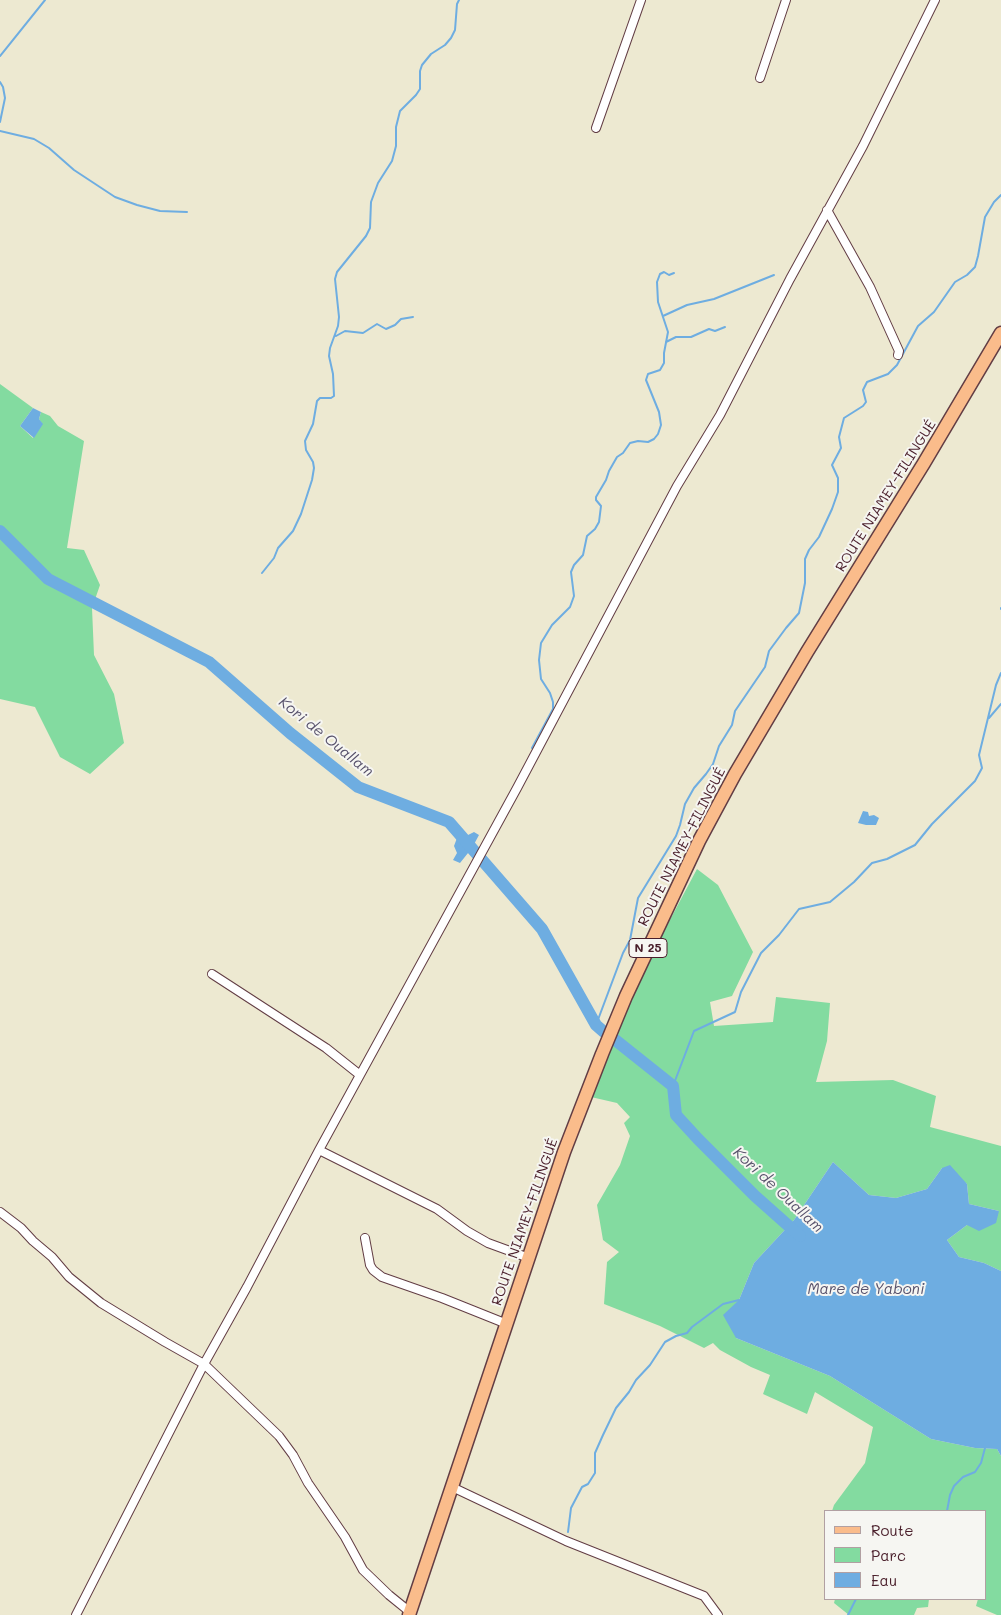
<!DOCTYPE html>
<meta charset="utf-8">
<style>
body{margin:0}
#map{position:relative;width:1001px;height:1615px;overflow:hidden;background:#ede9d1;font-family:Mali,sans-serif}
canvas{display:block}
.legend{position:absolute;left:824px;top:1510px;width:162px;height:90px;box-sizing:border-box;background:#f6f6f2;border:1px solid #b1a0a2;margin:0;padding:6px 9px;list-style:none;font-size:15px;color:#4a1f2b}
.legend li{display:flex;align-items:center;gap:10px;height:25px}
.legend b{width:25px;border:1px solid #b1a0a2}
</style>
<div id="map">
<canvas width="1001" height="1615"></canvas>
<ul class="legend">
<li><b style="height:6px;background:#fabc8b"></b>Route</li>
<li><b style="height:14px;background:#83dba0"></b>Parc</li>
<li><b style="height:14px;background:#6eade1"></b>Eau</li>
</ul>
</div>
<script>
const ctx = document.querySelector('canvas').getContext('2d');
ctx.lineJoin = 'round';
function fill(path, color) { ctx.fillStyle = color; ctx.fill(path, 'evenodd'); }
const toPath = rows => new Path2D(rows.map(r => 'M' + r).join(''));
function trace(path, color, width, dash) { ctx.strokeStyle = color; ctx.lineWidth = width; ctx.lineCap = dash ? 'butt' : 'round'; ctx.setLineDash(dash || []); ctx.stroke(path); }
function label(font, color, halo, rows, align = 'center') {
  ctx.font = font + ' Mali,sans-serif'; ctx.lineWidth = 4; ctx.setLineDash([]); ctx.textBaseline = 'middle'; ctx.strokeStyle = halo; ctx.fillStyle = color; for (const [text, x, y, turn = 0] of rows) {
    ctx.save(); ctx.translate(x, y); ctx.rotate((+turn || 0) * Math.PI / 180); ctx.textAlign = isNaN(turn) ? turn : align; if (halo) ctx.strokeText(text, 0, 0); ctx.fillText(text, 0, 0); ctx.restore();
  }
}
fill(toPath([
 [0,384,33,408,20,426,33,438,42,424,39,419,41,412,50,416,58,426,84,441,67,548,84,550,100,585,92,608,94,655,114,694,124,743,90,774,60,757,35,707,0,699],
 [697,869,718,885,753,952,732,996,710,1002,714,1026,773,1022,776,997,830,1003,827,1041,816,1082,893,1080,936,1096,930,1127,1001,1146,1001,1271,984,1263,959,1257,947,1240,967,1225,999,1211,969,1204,967,1184,942,1168,927,1189,896,1198,869,1195,833,1162,794,1220,754,1263,739,1300,736,1338,830,1376,931,1439,975,1448,997,1449,1001,1456,1001,1615,997,1615,976,1606,978,1599,985,1599,985,1511,832,1511,834,1505,865,1463,873,1427,815,1392,807,1414,763,1394,770,1375,751,1367,720,1350,713,1343,704,1348,660,1326,604,1304,607,1262,619,1252,603,1240,597,1205,620,1165,630,1136,624,1123,630,1117,617,1103,591,1097,647,963],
 [835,1599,929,1599,928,1607,917,1608,914,1615,849,1615,834,1603]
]), '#83dba0');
fill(toPath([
 [33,408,41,412,39,419,43,424,34,438,20,426],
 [863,811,868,812,869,816,874,815,879,818,876,825,866,825,858,823],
 [474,832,479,835,472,848,460,863,453,860,457,853,454,846,457,838,464,837],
 [833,1162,869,1195,896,1198,927,1189,942,1168,950,1165,967,1184,969,1204,999,1211,996,1223,979,1231,967,1225,947,1240,959,1257,984,1263,1001,1271,1001,1456,997,1449,975,1448,931,1439,830,1376,736,1338,723,1315,739,1300,754,1263,794,1220]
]), '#6eade1');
trace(toPath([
 [0,56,45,0],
 [0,82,3,87,5,98,0,122],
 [0,131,34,139,49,148,74,170,115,197,137,205,160,211,187,212],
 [663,316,687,305,714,299,774,275],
 [336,336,345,331,363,333,377,324,386,329,395,325,401,319,413,317],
 [666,342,676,337,691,337,709,329,715,331,725,327],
 [262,573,274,558,278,548,293,531,301,514,312,480,314,468,313,462,306,450,305,441,313,424,317,401,320,398,331,398,334,396,333,374,329,356,330,348,338,326,339,317,335,279,337,272,366,236,370,228,371,202,378,183,392,161,396,146,396,127,400,111,416,95,420,89,420,71,422,65,431,54,445,45,451,38,455,30,457,4,459,0],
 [1001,608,1001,609],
 [989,718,1001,704],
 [532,748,553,709,553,702,550,693,541,679,539,660,541,643,552,625,570,607,574,596,571,572,574,565,583,555,587,536,595,529,599,522,601,506,596,500,596,497,606,480,609,471,617,457,623,453,630,443,638,441,648,442,654,439,658,434,661,425,659,412,646,380,648,374,660,370,664,363,664,353,668,332,658,302,657,282,660,274,664,272,669,275,674,273],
 [596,1025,623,953,630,940,638,898,676,836,680,825,685,804,694,788,706,774,713,764,719,746,732,725,735,711,765,667,769,651,786,628,799,613,805,583,805,559,809,550,819,537,832,509,838,492,838,478,832,465,841,448,839,437,844,418,863,406,866,402,863,390,867,382,888,374,897,365,918,326,934,312,955,282,967,275,975,267,978,256,985,217,994,202,1001,195],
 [673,1086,694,1031,735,1012,741,992,761,953,779,935,799,909,830,902,854,882,872,863,887,859,915,845,932,824,975,781,982,768,979,755,996,685,1001,673],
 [947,1511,950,1495,954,1486,963,1477,975,1472,981,1463,985,1448],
 [568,1532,571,1508,582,1487,588,1484,595,1473,595,1453,603,1435,616,1408,629,1392,636,1380,650,1365,665,1342,676,1336,687,1333,692,1327,723,1304,739,1300],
 [848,1615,856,1599]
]), '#6eade1', 2);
trace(toPath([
 [0,531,48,579,209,662,290,733,358,787,449,822,542,929,596,1025,604,1032],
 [614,1039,673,1086,676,1115,698,1139,755,1196,800,1236]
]), '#6eade1', 12);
const minor = toPath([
 [760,78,786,0],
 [596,128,641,0],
 [827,210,870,287,899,351,898,355],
 [212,974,326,1048,360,1075],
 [319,1150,437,1209,467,1231,488,1243,529,1258],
 [0,1212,21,1228,33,1241,52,1257,69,1277,101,1303,165,1342,204,1364,279,1436,293,1455,308,1483,345,1537,363,1570,389,1595,410,1612],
 [365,1238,370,1265,373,1270,382,1277,442,1298,507,1324],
 [452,1487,566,1541,704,1596,718,1615],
 [76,1615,204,1364,247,1287,319,1150,517,788,677,486,720,415,790,279,863,146,935,0]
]);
const primary = toPath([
 [409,1615,564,1152,602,1054,626,996,699,841,735,774,807,652,924,463,1001,333]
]);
trace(minor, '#623d44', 10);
trace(primary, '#623d44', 15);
trace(minor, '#fff', 8);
trace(primary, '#fabc8b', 12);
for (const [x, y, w] of [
 [648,948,38]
]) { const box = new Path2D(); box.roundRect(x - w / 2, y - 9.5, w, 19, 4); ctx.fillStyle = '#f6f6f2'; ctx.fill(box); trace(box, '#4a1f2b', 1); }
label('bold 12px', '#4a1f2b', null, [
 ["N 25",648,948]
]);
label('14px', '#4a1f2b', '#f6f6f2', [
 ["ROUTE NIAMEY-FILINGUÉ",886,496,-58],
 ["ROUTE NIAMEY-FILINGUÉ",682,847,-63],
 ["ROUTE NIAMEY-FILINGUÉ",525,1222,-71]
]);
label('italic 15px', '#57516b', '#f6f6f2', [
 ["Kori de Ouallam",326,737,39],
 ["Kori de Ouallam",778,1190,43],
 ["Mare de Yaboni",866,1289]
]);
</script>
